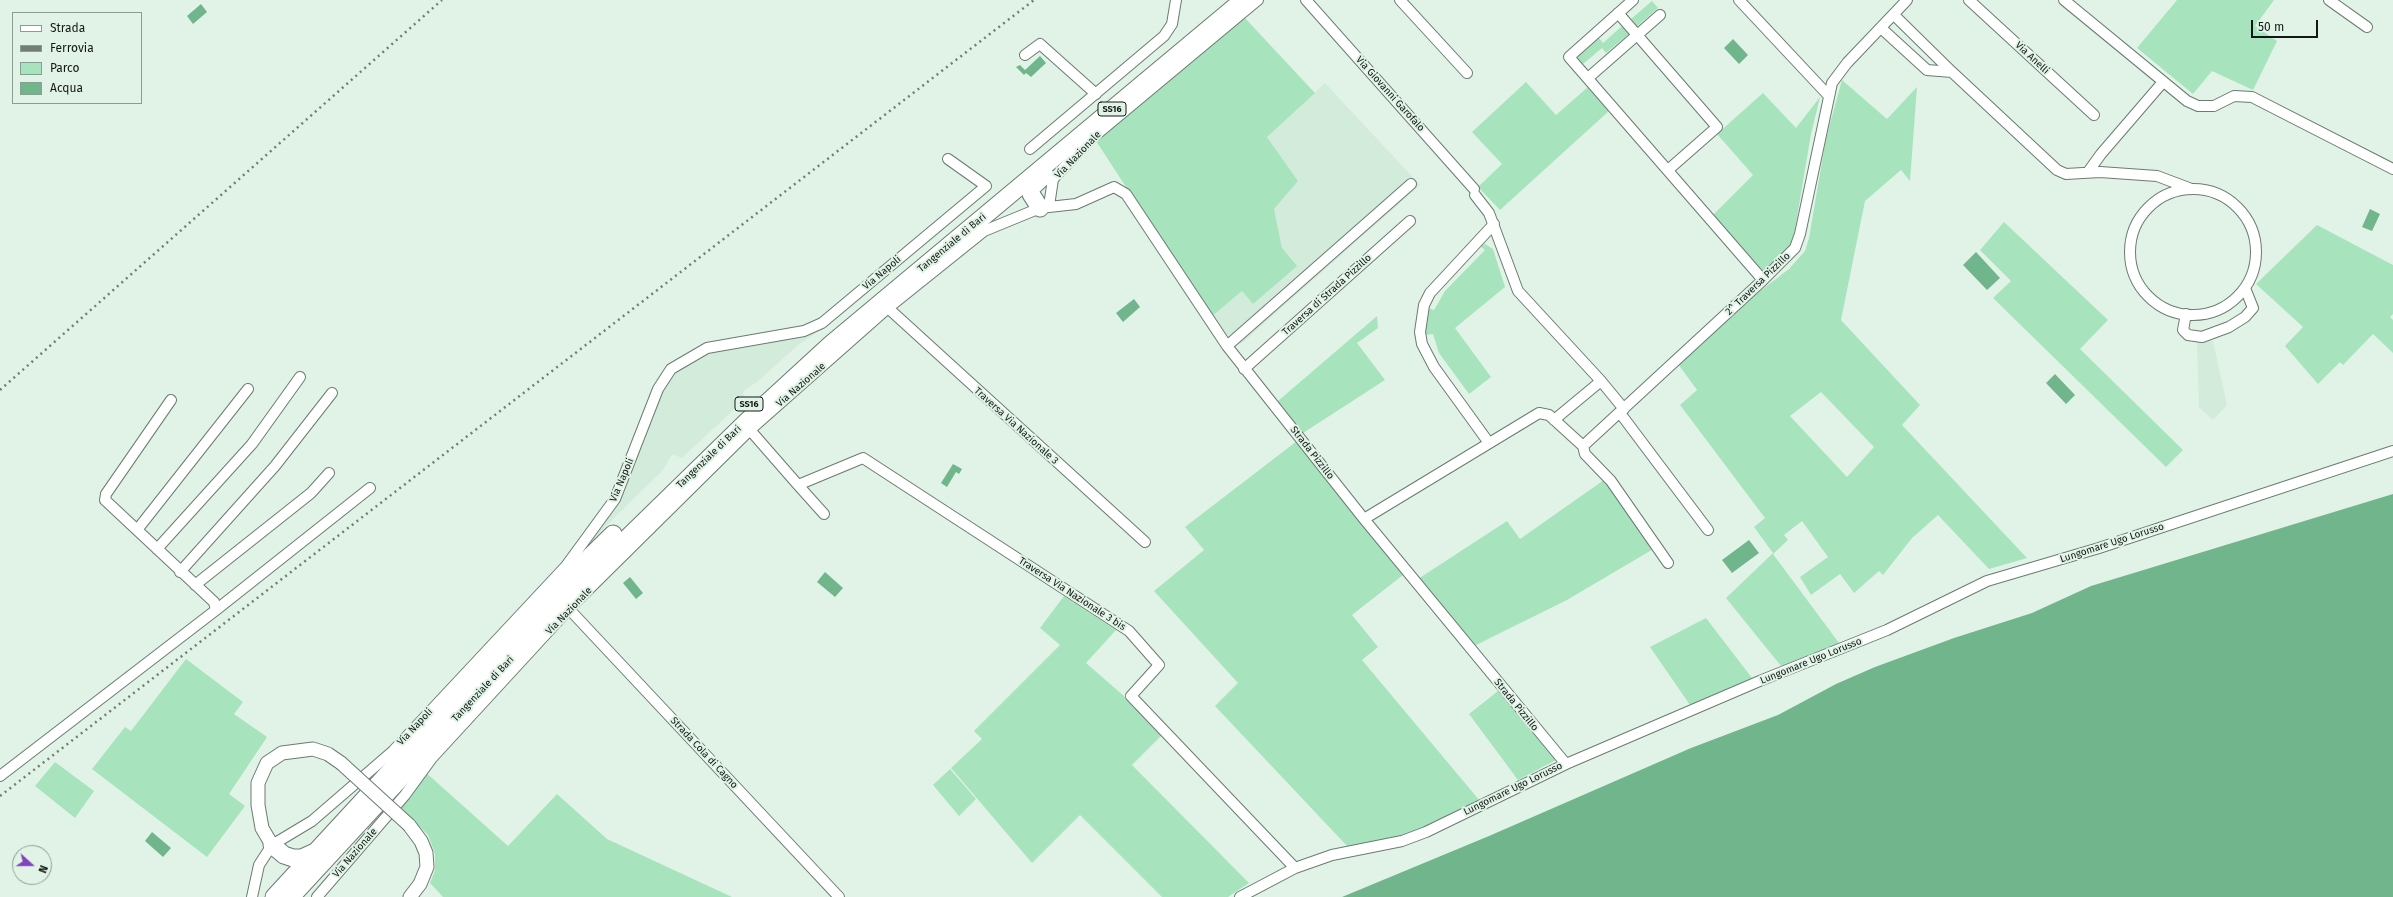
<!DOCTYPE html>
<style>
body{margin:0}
#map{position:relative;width:2393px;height:897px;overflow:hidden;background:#e1f3e7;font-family:"Fira Sans",sans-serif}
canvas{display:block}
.legend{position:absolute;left:12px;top:12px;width:130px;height:92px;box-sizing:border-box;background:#e1f3e7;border:1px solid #8e9b93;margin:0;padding:5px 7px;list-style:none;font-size:12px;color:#121814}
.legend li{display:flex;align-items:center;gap:8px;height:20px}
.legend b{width:20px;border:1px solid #8e9b93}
.north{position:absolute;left:12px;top:845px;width:40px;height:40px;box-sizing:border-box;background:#e1f3e7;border:1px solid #8e9b93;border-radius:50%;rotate:111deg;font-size:11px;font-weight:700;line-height:16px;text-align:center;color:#121814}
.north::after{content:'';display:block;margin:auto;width:14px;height:18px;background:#8244ba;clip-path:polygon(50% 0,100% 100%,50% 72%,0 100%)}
.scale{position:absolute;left:2251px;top:20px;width:67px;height:18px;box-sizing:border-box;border:2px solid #121814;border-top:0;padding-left:5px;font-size:12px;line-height:14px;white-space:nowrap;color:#121814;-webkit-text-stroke:3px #e1f3e7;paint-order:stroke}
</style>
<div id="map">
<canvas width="2393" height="897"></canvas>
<ul class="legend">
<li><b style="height:5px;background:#fff"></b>Strada</li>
<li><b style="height:5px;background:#717d75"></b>Ferrovia</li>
<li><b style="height:11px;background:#a7e4bd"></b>Parco</li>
<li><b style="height:11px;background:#71b58c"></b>Acqua</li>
</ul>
<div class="north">N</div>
<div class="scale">50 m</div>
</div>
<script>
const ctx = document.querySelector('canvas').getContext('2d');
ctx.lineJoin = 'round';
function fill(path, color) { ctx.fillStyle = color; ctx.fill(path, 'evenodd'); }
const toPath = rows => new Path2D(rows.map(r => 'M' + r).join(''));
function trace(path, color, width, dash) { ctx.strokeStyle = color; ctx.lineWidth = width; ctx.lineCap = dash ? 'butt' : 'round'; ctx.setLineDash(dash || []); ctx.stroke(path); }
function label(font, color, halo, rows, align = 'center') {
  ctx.font = font + ' "Fira Sans",sans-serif'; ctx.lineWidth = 4; ctx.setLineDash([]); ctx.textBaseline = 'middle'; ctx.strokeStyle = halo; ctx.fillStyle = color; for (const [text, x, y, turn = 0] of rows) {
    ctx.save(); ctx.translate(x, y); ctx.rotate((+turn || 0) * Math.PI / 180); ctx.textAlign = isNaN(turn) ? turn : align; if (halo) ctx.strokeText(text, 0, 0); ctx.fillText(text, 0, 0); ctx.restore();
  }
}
fill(toPath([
 [1325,83,1420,185,1241,344,1232,334,1225,336,1211,317,1242,291,1253,304,1282,248,1274,209,1298,181,1267,137],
 [820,330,798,345,757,382,743,391,744,400,682,458,672,454,663,470,605,527,589,549,571,567,611,513,663,386,673,373,702,354],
 [2213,341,2227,405,2213,420,2199,407,2197,342]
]), '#d2ebda');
fill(toPath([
 [2177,0,2274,0,2255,26,2277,41,2253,90,2212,71,2193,94,2137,48],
 [1652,1,1658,8,1637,26,1631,19],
 [1244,17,1315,93,1267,137,1298,181,1274,209,1282,248,1297,266,1253,304,1242,291,1211,317,1096,141],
 [1622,26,1629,34,1606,53,1602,48,1583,64,1577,57,1599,38,1603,43],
 [1842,80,1887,119,1917,87,1910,181,1901,170,1865,201,1841,320,1920,405,1902,425,2027,558,1989,569,1938,515,1912,538,1883,575,1879,571,1854,593,1840,574,1811,595,1800,577,1828,557,1802,521,1784,535,1788,540,1773,554,1839,643,1781,666,1726,598,1773,553,1754,527,1765,518,1680,405,1697,390,1678,364,1747,301,1789,269,1805,251,1809,238,1826,138],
 [1821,392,1874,447,1847,477,1790,416],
 [1526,82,1556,115,1588,87,1609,111,1500,210,1478,187,1502,164,1472,132],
 [1763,93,1796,128,1820,97,1811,134,1793,241,1786,250,1763,271,1713,215,1753,175,1717,134],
 [2004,222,2108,320,2080,349,2183,450,2166,467,1993,298,2011,281,1980,250],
 [2317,225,2393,265,2393,314,2390,317,2393,320,2393,353,2373,334,2343,365,2340,362,2318,384,2285,346,2303,327,2256,284],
 [1485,244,1493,249,1505,287,1455,328,1491,377,1469,394,1439,353,1433,334,1426,335,1425,328,1428,308,1434,310,1445,291,1485,250,1480,246],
 [1377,316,1378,328,1357,343,1385,380,1303,433,1278,401],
 [1297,441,1403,575,1352,615,1378,647,1362,660,1480,801,1414,833,1399,837,1348,847,1215,706,1238,683,1154,591,1204,550,1185,527],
 [1604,480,1655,548,1567,600,1474,646,1418,579,1507,521,1520,539],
 [1064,596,1116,630,1086,663,1125,697,1162,735,1132,765,1249,883,1228,897,1162,897,1080,815,1032,863,951,768,982,739,974,731,1060,645,1040,628],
 [1706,618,1752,678,1690,705,1650,647],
 [186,659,243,702,234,714,267,737,229,794,245,806,207,857,92,769,125,727,131,731],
 [1498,691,1556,760,1518,780,1469,714],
 [55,762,94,791,75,818,35,786],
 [950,769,976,799,959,816,933,785],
 [423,770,508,846,557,794,607,839,732,897,443,897,430,883,435,870,435,854,428,835,395,802]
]), '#a7e4bd');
fill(toPath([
 [201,4,207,12,193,24,187,16],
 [1733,39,1748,55,1739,64,1724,48],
 [1040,56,1046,63,1031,77,1026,73,1024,75,1016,67,1020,65,1025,70],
 [2370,209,2380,214,2372,231,2362,227],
 [1976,252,2000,278,1987,290,1963,265],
 [1134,299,1140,307,1123,322,1116,313],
 [2055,374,2075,395,2066,404,2046,383],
 [953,464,962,469,959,474,956,472,947,487,941,483],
 [2393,494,2393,897,1342,897,1489,836,1691,748,1778,715,1836,684,1875,667,1954,638,2032,613,2091,586],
 [1749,540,1759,553,1732,573,1722,560],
 [825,572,843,588,835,597,817,582],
 [630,577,643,593,636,599,623,583],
 [152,832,171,848,163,857,145,841]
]), '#71b58c');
const minor = toPath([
 [1306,0,1474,189],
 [1400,0,1467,73],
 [1633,0,1569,57,1763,280],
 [1739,0,1828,95],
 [1969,0,2094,115],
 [2064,0,2187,101,2198,106,2214,106,2234,96,2252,97,2393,169],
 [2329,0,2367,27],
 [1618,13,1717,127,1668,170],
 [1894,15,1952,72,2057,170,2066,174,2100,172,2157,176,2189,188],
 [1881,28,1927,70,1952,72],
 [1025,55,1040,44,1096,94],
 [1588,78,1660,15],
 [1030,149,1164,36,1172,24,1176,0],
 [2088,172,2101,154,2163,82],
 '2130 252a63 63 0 1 1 126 0a63 63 0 1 1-126 0Z',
 [1475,195,1489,213,1518,291,1601,381],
 [1049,206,1053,179,1090,140,1258,0],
 [888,308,1145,542],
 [2186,314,2183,330,2188,335,2202,337,2229,327,2245,317,2253,308,2245,288],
 [1227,346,1411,184],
 [1244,369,1410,221],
 [1620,413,1708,530],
 [1554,420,1601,381,1624,409],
 [750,430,798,485,863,458,1129,631,1159,665,1131,696,1295,868],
 [1489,443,1434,367,1422,344,1420,332,1424,305,1430,293,1494,224],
 [1583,446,1763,280,1795,248,1800,234,1832,83,1847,63,1907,0],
 [1583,446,1585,454,1611,481,1668,563],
 [798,485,824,514],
 [1364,519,1539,413,1549,415,1583,446],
 [137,530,248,389],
 [157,549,252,444,300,377],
 [180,572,275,466,332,393],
 [195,585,311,493,329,473],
 [569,609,839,897],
 [216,610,370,488],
 [0,776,216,610,214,602,105,500,106,494,171,400],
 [252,897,259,865,272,845,312,821,393,751,566,566,615,499,658,389,671,369,707,348,804,331,822,323,986,186,948,159],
 [317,897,405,795,432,758,569,609,750,430,888,308,984,231,1040,208,1076,204,1114,187,1126,194,1227,346,1364,519,1566,764],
 [1240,897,1295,868,1332,855,1402,841,1426,832,1566,764,1762,680,1887,630,1987,581,2099,548,2393,451]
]);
const tertiary = toPath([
 [409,825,421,841,426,853,427,867,420,884,410,897],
 [272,845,262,828,258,805,258,783,267,763,282,753,313,749,328,754,341,763]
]);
const trunk = toPath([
 [1040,208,1031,194,1031,188,1045,175],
 [272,845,284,855,293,858,302,858,315,852],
 [274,897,570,576,613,534],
 [291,897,582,582,745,423,831,344,1243,0]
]);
trace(minor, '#6b7b71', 12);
trace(tertiary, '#6b7b71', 15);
trace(trunk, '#6b7b71', 19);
trace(minor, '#fff', 10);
trace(tertiary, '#fff', 13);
trace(trunk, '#fff', 17);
trace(toPath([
 [0,390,442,0],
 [0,796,1034,0]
]), '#717d75', 2.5, [2, 4]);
const tertiaryBridge = toPath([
 [341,763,409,825]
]);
trace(tertiaryBridge, '#6b7b71', 15, []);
trace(tertiaryBridge, '#fff', 13);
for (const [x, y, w] of [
 [1112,109,28],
 [749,404,28]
]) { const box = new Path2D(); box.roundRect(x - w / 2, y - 7, w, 14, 3); ctx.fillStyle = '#e1f3e7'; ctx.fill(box); trace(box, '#121814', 1); }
label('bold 9px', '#121814', null, [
 ["SS16",1112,109],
 ["SS16",749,404]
]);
label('10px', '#121814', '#e1f3e7', [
 ["Via Anelli",2032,58,43],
 ["Via Giovanni Garofalo",1390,94,48],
 ["Via Nazionale",1078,155,-46],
 ["Tangenziale di Bari",952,243,-40],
 ["Via Napoli",882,273,-40],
 ["2^ Traversa Pizzillo",1758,284,-44],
 ["Traversa di Strada Pizzillo",1327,295,-42],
 ["Via Nazionale",801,385,-41],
 ["Traversa Via Nazionale 3",1016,426,42],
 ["Strada Pizzillo",1312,453,52],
 ["Tangenziale di Bari",709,457,-44],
 ["Via Napoli",622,480,-67],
 ["Lungomare Ugo Lorusso",2112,543,-18],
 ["Traversa Via Nazionale 3 bis",1072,594,33],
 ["Via Nazionale",569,611,-46],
 ["Lungomare Ugo Lorusso",1811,661,-22],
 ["Tangenziale di Bari",483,689,-47],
 ["Strada Pizzillo",1516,705,51],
 ["Via Napoli",415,727,-47],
 ["Strada Cola di Cagno",704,753,47],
 ["Lungomare Ugo Lorusso",1513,789,-26],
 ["Via Nazionale",355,853,-49]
]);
</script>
